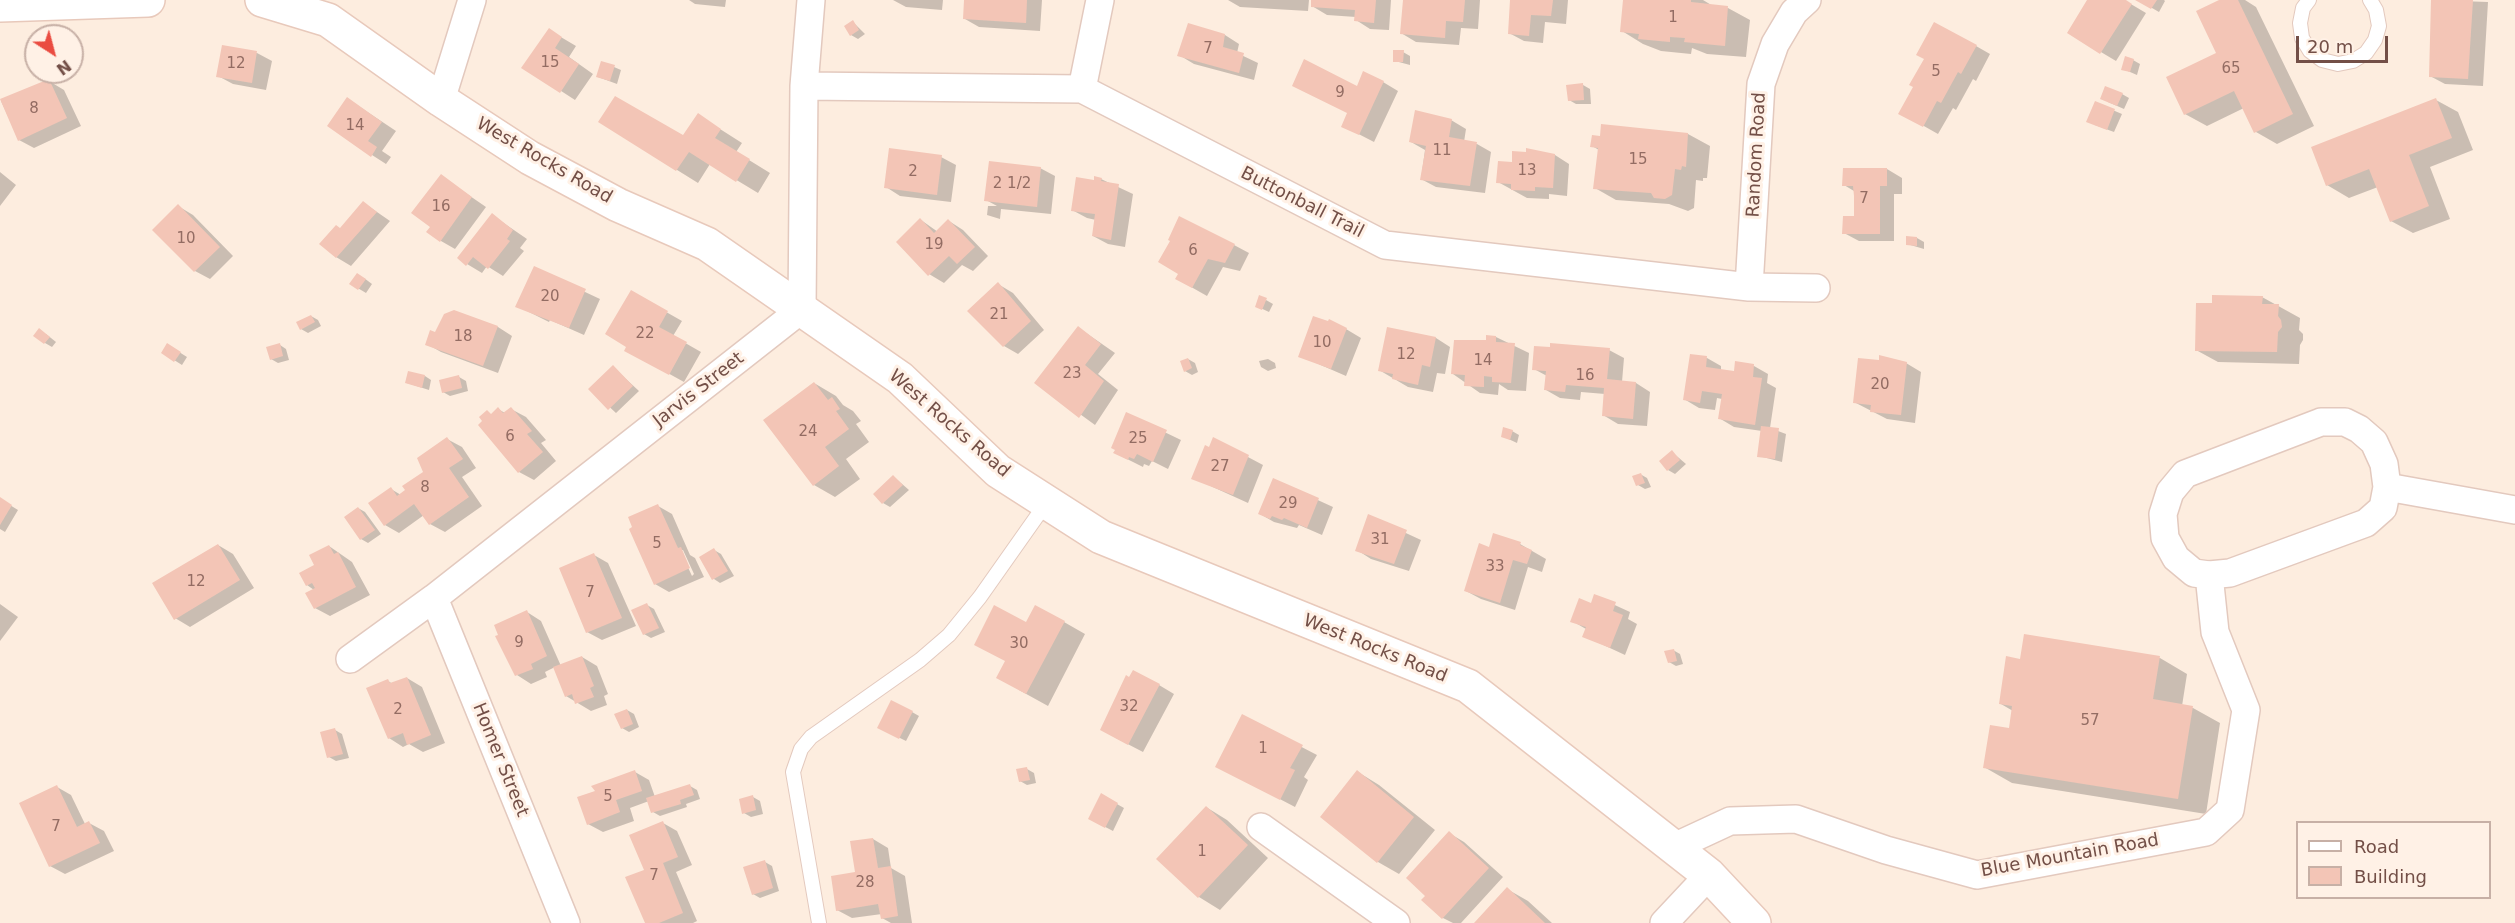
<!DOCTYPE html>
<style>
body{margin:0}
#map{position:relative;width:2515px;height:923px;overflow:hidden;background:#fdeddf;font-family:"DejaVu Sans",sans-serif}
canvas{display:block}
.legend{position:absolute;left:2296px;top:821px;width:195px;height:78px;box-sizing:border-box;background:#fff1e6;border:2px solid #c7b0a6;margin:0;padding:8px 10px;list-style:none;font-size:18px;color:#734f47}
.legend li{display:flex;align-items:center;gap:12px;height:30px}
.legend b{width:30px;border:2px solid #c7b0a6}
.north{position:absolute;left:24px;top:24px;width:60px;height:60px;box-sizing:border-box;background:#fff1e6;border:2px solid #c7b0a6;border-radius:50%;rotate:144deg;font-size:16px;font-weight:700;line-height:24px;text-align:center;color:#734f47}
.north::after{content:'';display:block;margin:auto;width:21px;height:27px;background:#ea4c41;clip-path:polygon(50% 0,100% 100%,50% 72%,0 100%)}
.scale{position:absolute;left:2296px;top:36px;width:92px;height:27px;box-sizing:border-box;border:3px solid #734f47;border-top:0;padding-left:8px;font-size:18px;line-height:21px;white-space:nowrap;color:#734f47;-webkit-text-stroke:4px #fff1e6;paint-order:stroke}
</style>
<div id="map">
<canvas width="2515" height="923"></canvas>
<ul class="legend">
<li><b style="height:8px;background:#fff"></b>Road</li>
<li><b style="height:16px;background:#f3c5b6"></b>Building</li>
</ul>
<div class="north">N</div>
<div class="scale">20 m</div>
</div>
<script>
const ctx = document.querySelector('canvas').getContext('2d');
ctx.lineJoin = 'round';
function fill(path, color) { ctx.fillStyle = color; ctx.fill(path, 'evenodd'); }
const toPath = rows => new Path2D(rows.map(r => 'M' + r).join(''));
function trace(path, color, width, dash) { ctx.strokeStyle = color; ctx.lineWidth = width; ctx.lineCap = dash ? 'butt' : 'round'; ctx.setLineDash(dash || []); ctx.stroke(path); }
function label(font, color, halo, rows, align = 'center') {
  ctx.font = font + ' "DejaVu Sans",sans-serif'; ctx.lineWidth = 6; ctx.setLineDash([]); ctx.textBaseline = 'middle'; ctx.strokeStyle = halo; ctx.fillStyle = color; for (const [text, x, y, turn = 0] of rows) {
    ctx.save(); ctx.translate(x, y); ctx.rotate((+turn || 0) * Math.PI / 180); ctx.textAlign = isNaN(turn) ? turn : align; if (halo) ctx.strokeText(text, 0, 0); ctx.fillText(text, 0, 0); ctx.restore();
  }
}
fill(toPath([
 [689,0,726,0,725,7,695,4],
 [893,0,943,0,942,10,906,7],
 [966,0,1042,0,1040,31,979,27,965,19],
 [1228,0,1309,0,1308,11,1240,7],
 [1313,0,1391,0,1389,30,1370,29,1356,20,1356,17,1327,15,1312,6],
 [1404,0,1480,0,1478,29,1461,28,1459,45,1416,42,1401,33],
 [1512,0,1568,0,1566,24,1545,22,1543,43,1524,41,1509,33],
 [1625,0,1703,0,1713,6,1728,8,1750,20,1746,57,1707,54,1692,48,1691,54,1661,51,1643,44,1622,31],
 [2089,0,2124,0,2146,13,2116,61,2069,33],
 [2138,0,2164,0,2165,1,2159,12],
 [2222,0,2245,0,2256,7,2314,126,2277,144,2256,132,2244,108,2207,126,2185,114,2218,53],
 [2432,0,2488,2,2483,86,2445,84,2430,76],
 [853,22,865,34,858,39,851,35],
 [549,30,576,46,569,57,593,74,575,100,524,67],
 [1225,35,1239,44,1237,53,1258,63,1254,80,1194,64,1179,55],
 [1976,46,1990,54,1976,81,1973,79,1956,110,1953,108,1938,134,1915,121],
 [223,47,257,53,272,61,266,90,233,84,218,76],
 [1403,52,1410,56,1410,65,1395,61],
 [2133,60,2140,64,2137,75,2123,69],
 [614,67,621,70,617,84,598,77],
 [49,81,64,90,81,126,34,148,19,140,1,101],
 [1383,82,1398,91,1374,142,1343,126],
 [1583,85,1590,89,1591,104,1576,104,1569,100],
 [2122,94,2129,98,2124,109,2108,102],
 [348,99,396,131,382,151,391,157,386,164,372,155],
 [2436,100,2458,112,2473,150,2430,167,2450,219,2413,233,2391,221,2378,187,2349,198,2327,185],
 [2096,103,2122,114,2114,132,2095,125],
 [698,115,742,143,736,152,770,173,758,193,710,164,698,183,600,122,683,137],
 [1451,120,1466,129,1464,142,1477,144,1491,152,1485,193,1436,187,1421,179,1425,150,1411,142],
 [1688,134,1710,146,1707,178,1703,178,1703,181,1696,180,1694,208,1688,211,1669,204,1616,200,1595,188,1599,150,1592,146],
 [1555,155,1569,164,1567,196,1549,194,1549,199,1527,198,1498,182,1513,164],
 [941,157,956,165,951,202,900,196,886,187],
 [1040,168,1055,176,1051,214,1001,209,1000,219,987,215,988,206,997,206,986,200],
 [1844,169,1887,169,1902,178,1902,194,1894,194,1894,241,1859,241,1844,233,1855,217,1854,191,1844,185],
 [0,172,16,185,0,206],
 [441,176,486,207,455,249,441,241,432,226],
 [1101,179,1133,194,1125,247,1108,244,1093,236,1096,220,1087,218,1072,210,1095,181],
 [364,203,390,221,351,266,336,257,341,229],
 [178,206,193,215,233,256,210,279,195,271],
 [492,215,527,239,520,248,524,251,503,276,487,266,482,273,467,264],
 [921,220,938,232,949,221,963,230,988,256,973,271,962,265,944,283,929,274],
 [1917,238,1924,242,1924,249,1907,244],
 [1234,245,1249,253,1240,271,1223,267,1207,296,1177,279,1180,273],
 [534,268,600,299,584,335,550,320,549,322,517,306],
 [364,278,372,284,366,293,351,284],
 [998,284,1013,293,1044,330,1018,354,1004,346],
 [631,292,682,321,673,336,701,352,684,382,626,350],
 [2262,297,2300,318,2299,330,2303,334,2303,340,2300,345,2299,364,2218,362,2196,350,2213,304],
 [1266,300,1273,304,1269,312,1256,306],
 [454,312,498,327,512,336,498,373,441,352,427,344],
 [311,316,318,320,321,326,308,333,301,329],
 [1079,328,1115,353,1098,374,1118,390,1095,425,1036,382],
 [1388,328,1436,338,1450,347,1445,374,1437,373,1433,392,1408,387,1379,370],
 [1346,329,1361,338,1346,376,1300,356],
 [46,334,56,342,52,347,45,343],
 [1496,337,1529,353,1526,391,1508,390,1499,384,1498,395,1480,393,1453,374,1487,342],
 [168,345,187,357,182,365,163,353],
 [280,345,286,349,289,360,278,363,271,359],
 [1609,350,1624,358,1622,382,1636,383,1650,392,1647,426,1618,424,1603,415,1605,394,1581,392,1580,400,1560,398,1546,390,1547,376,1534,369],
 [1691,355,1707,358,1721,366,1721,371,1735,373,1754,366,1768,374,1767,383,1776,388,1770,428,1786,434,1782,462,1759,456,1762,431,1734,427,1719,418,1722,399,1717,398,1715,410,1699,408,1684,399],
 [1188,359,1195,363,1198,372,1192,375,1185,371],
 [1268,359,1275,363,1276,368,1268,371,1261,367,1259,361],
 [1906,363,1921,372,1915,423,1887,419,1854,402],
 [613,367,639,391,616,413,590,389],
 [425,376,431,380,429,390,407,383],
 [459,377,466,381,468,391,450,396,443,392],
 [814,383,836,396,843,405,853,411,861,421,856,424,869,442,846,459,860,479,835,497,814,485],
 [498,409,505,413,511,409,526,417,546,440,541,443,556,461,534,480,519,472,492,415],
 [1127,414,1181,440,1168,469,1152,461,1149,466,1144,464,1143,467,1115,453],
 [1512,431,1519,435,1517,443,1502,436],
 [447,439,462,447,476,468,462,477,482,506,445,532,430,524,424,515,399,533,385,525,391,489,401,495,424,472],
 [1214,439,1263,465,1248,503,1193,478],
 [1672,452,1686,464,1675,474,1668,470],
 [1640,474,1647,478,1651,487,1645,489,1638,485],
 [894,477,909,490,890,507,883,503],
 [1274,480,1333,507,1322,535,1299,525,1297,528,1274,522,1260,514],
 [0,499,18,510,5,532,0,529],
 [658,506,672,514,690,555,695,558,704,577,669,592,655,584],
 [680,550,683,550,694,574,692,576],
 [358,508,365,512,381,534,368,543,361,539],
 [1369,516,1421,540,1409,571,1371,559,1357,550],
 [1520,544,1546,559,1542,572,1528,567,1515,610,1481,599,1466,591,1490,549],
 [218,545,233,554,254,588,190,627,175,618],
 [329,546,352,562,370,595,330,616,315,608,314,590,307,585],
 [714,550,721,554,734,576,720,583,714,579],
 [594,555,608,563,636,626,602,640,587,632],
 [1595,596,1630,612,1628,619,1637,624,1625,655,1584,636,1586,629,1572,621,1592,605],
 [0,604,18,617,0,641],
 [647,605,654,609,665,632,651,638,644,634],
 [527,612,541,621,561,666,582,657,597,666,608,694,604,696,607,705,591,711,566,696,555,667,545,672,547,677,531,684,517,675],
 [1064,622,1085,634,1048,706,1019,690,1006,661,1026,624],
 [1673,650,1680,654,1683,664,1676,666,1669,662],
 [2160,658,2187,674,2182,706,2193,708,2220,723,2206,814,2012,783,1984,767,2010,730,2013,711,2001,704,2022,660],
 [407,678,422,687,445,743,423,752,409,744,403,747,389,738,388,681,393,684],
 [1159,685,1174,694,1143,752,1116,738],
 [627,710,634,714,639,727,629,732,622,728],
 [912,712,919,716,906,741,886,731],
 [1242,716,1317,755,1304,777,1308,780,1295,807,1232,774],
 [335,730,342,734,349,758,336,761,329,757],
 [1027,769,1034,773,1036,783,1027,785,1020,781],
 [635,772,649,780,655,797,690,786,697,790,700,799,686,804,687,807,660,816,653,812,649,801,630,808,634,821,603,832,588,824,598,792],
 [1358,772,1379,785,1435,830,1399,874,1378,862],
 [57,787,71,795,85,824,89,823,104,831,114,851,65,874,50,866],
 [1101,795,1124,808,1113,831,1090,819],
 [753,797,760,801,763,814,751,817,744,813],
 [1206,807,1227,820,1268,858,1220,910,1199,897],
 [663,823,677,831,692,865,676,872,697,921,693,923,646,923,646,870],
 [1449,833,1464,842,1503,877,1461,923,1453,923,1443,918,1427,896],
 [873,839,888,848,891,868,905,876,912,923,891,923,882,918,882,914,852,918,837,910],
 [765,862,772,866,779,891,760,898,753,894],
 [1507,889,1528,901,1552,923,1476,923]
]), '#0003');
fill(toPath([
 [964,0,1027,0,1026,23,963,19],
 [1311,0,1376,0,1374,23,1354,21,1355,10,1311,7],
 [1403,0,1465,0,1463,22,1446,21,1445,38,1400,34],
 [1510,0,1553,0,1551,16,1531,15,1529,36,1508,34],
 [1623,0,1691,0,1691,2,1728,6,1725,46,1684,42,1685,38,1670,37,1670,42,1638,39,1639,34,1620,32],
 [2087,0,2126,0,2132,4,2100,54,2067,33],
 [2135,0,2157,0,2151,9],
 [2219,0,2238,0,2293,114,2254,133,2234,91,2184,115,2166,77,2216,53,2196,11],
 [2431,0,2473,0,2468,79,2429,77],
 [853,20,859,30,850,36,844,26],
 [1934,22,1977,45,1961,74,1958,72,1941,103,1937,101,1923,127,1898,114,1913,87,1909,85,1924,59,1916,55],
 [1188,23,1225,34,1223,47,1244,53,1239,73,1177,56],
 [549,28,562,37,555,48,579,64,560,93,521,68],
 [222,45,257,51,252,83,216,77],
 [1393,50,1404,50,1403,62,1393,62],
 [2125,56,2134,59,2130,72,2121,70],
 [1304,59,1357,86,1363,71,1384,81,1359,135,1341,127,1347,113,1292,86],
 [601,61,615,65,610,81,596,77],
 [49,79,67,118,18,141,0,99],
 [1583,83,1584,100,1568,101,1566,85],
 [2105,86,2123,93,2117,106,2100,99],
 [615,96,683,135,698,113,721,129,715,138,750,159,736,182,689,152,676,171,598,122],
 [347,97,382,122,368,141,377,147,371,157,327,126],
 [2436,98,2452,138,2409,155,2429,206,2390,222,2369,169,2326,186,2311,147],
 [2095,101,2115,109,2107,130,2086,122],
 [1415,110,1452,119,1449,137,1477,142,1470,186,1420,180,1426,146,1409,142],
 [1601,124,1688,133,1686,167,1682,166,1681,170,1675,169,1672,195,1665,199,1654,198,1651,193,1593,189,1598,148,1590,147,1592,135,1600,136],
 [889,148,942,155,937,195,884,188],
 [1526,148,1555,154,1553,188,1535,187,1535,191,1511,190,1511,184,1496,183,1498,161,1512,162,1512,151,1526,152],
 [989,161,1041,167,1037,207,984,201],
 [1843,168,1887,168,1887,186,1880,186,1880,234,1842,234,1843,216,1854,216,1854,196,1853,186,1842,186],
 [441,174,472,197,440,242,426,232,430,227,411,213],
 [1094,176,1102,178,1101,181,1119,184,1111,240,1092,236,1095,214,1071,211,1076,177,1094,180],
 [363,201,377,212,336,258,319,244,336,225,340,228],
 [178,204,220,247,194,272,152,230],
 [492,213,513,230,507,239,510,241,488,269,473,257,466,266,457,258],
 [1179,216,1235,244,1225,263,1208,259,1192,288,1175,279,1178,274,1158,262,1170,241,1168,240],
 [920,218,934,233,948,219,975,247,957,264,949,256,928,276,896,242],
 [1906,236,1917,237,1917,246,1906,245],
 [534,266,586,289,569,328,515,307],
 [357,273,366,279,358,290,349,284],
 [998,282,1031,321,1003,347,967,311],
 [631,290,668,311,659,327,687,342,669,375,624,351,626,347,605,334],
 [1259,295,1267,298,1262,310,1255,307],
 [2212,295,2263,296,2262,304,2279,304,2278,316,2281,320,2282,327,2278,332,2277,352,2195,351,2196,303,2212,303],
 [454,310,498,326,483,366,425,345,430,330,435,332,444,314],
 [311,315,315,322,300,330,296,322],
 [1313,316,1328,321,1329,319,1347,328,1331,369,1298,357],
 [1078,326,1101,344,1085,365,1104,381,1079,418,1034,383],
 [1387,327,1436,337,1430,367,1422,365,1418,385,1392,379,1393,374,1378,371],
 [39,328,50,337,44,344,33,336],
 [1486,335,1496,336,1496,342,1515,343,1511,383,1492,382,1492,377,1484,376,1484,387,1464,386,1465,375,1451,374,1454,340,1486,340],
 [167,343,181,352,174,362,161,353],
 [280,343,283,356,270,360,266,347],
 [1550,343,1610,348,1607,379,1636,382,1633,419,1602,416,1604,388,1566,385,1565,392,1544,390,1546,371,1532,370,1534,346,1550,347],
 [1690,354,1707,356,1706,367,1734,371,1735,361,1754,364,1753,377,1762,378,1755,425,1718,419,1722,394,1702,391,1700,403,1683,400],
 [1879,355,1907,362,1901,415,1870,412,1871,405,1853,403,1858,358,1879,360],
 [1188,358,1192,368,1184,372,1180,361],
 [613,365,633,386,608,410,588,389],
 [408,371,425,375,422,388,405,383],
 [459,375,462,388,442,393,439,380],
 [814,382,828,400,832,397,840,409,836,411,849,429,825,447,839,466,813,486,763,420],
 [498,407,503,413,511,407,532,431,527,434,543,452,518,473,478,425,482,421,479,417,487,410,491,414],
 [1126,412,1167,430,1153,462,1137,454,1134,459,1129,457,1128,460,1113,453,1115,450,1111,448],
 [1761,426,1779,428,1775,459,1757,457],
 [1503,427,1513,430,1510,440,1501,437],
 [447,437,463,459,449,468,469,497,429,525,414,504,384,526,368,503,391,487,397,496,405,490,402,486,423,472,417,458],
 [1213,437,1249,455,1233,495,1191,479,1205,445,1209,447],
 [1672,450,1680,460,1667,471,1659,461],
 [1641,473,1645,483,1636,486,1632,476],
 [893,475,903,485,882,504,873,494],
 [1273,478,1319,498,1307,528,1284,518,1282,520,1272,516,1270,519,1258,514],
 [0,497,12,505,0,525],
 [658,504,678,548,681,547,690,568,654,585,629,529,632,527,628,517],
 [358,507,375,530,360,540,344,517],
 [1368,514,1407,530,1394,564,1355,551],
 [1493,533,1521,542,1520,545,1532,550,1527,564,1513,560,1500,603,1464,591,1479,543,1489,547],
 [218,544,240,580,174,620,152,583],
 [329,545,334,554,338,552,356,587,314,609,305,593,315,588,312,583,306,586,299,573,314,565,309,555],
 [714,548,728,571,712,580,699,557],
 [594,553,622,618,586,633,559,568],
 [1594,594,1616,602,1613,611,1623,615,1610,648,1582,637,1586,627,1570,622,1579,598,1591,603],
 [647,603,659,628,643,635,631,610],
 [994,605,1026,622,1035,605,1065,621,1026,694,996,678,1005,661,974,645],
 [527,610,547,656,531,664,533,669,515,676,495,636,498,635,494,625],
 [2024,634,2160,656,2153,699,2193,706,2178,799,1983,768,1990,725,2009,728,2012,706,1999,704,2006,656,2020,659],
 [1674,649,1677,661,1668,663,1664,651],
 [582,656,594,686,590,688,594,697,575,704,572,694,565,697,553,667],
 [1133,670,1160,684,1128,745,1100,730,1126,675,1129,677],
 [407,677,431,735,407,745,403,733,388,739,366,688,388,679,390,683],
 [891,700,913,711,899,739,877,728],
 [627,709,633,724,621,729,614,714],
 [1242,714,1303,745,1290,768,1295,770,1280,800,1215,767],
 [335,728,343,754,327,758,320,732],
 [1027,767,1030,780,1019,782,1016,769],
 [635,770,642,791,616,800,620,812,587,825,577,797,595,791,591,786],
 [1357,770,1414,817,1377,863,1320,817],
 [690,784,694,795,680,800,681,804,651,813,646,798],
 [57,785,77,827,89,821,100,843,49,867,19,803],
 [1101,793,1118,803,1105,828,1088,819],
 [753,795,756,810,742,814,739,799],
 [1206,806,1248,845,1198,898,1156,859],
 [663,821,678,857,663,863,683,913,659,923,645,923,625,877,644,870,629,835],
 [1449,831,1489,868,1442,919,1421,900,1425,896,1406,878],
 [873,838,878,868,891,866,898,916,881,919,878,904,836,911,831,876,855,872,850,841],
 [765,860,773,888,752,895,743,867],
 [1507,887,1545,923,1474,923]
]), '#f3c5b6');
const service = toPath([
 [2309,0,2303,8,2300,23,2302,38,2310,51,2322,60,2338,64,2353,61,2366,53,2375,40,2379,26,2376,10,2370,0],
 [819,923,793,772,801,749,811,737,920,660,949,635,980,597,1047,502]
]);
const minor = toPath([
 [804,86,1082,89,1385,245,1749,287,1816,288],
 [1082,89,1100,0],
 [441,100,472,0],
 [1749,287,1761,84,1775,44,1794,12,1807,0],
 [2321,422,2345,422,2359,429,2374,442,2384,464,2387,487,2383,508,2366,523,2230,573,2209,575,2194,573,2176,558,2165,538,2163,514,2170,492,2185,474,2321,422],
 [2387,487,2515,510],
 [434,598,566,923],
 [350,659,434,598,802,309,804,86,811,0],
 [1261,827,1396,923],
 [1674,847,1730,821,1796,819,1886,850,1977,875,2206,832,2230,810,2246,710,2215,632,2209,575],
 [1664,923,1709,875]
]);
const secondary = toPath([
 [262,0,328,20,441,100,530,158,618,205,707,244,900,378,998,471,1101,537,1468,686,1709,875,1754,923],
 [0,5,148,0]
]);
trace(service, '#e3c9be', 16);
trace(minor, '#e3c9be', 30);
trace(secondary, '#e8c9bb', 36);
trace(service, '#fff', 14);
trace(minor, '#fff', 27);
trace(secondary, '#fff', 33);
label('15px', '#936c63', null, [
 ["1",1673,18],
 ["7",1208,49],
 ["15",550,63],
 ["12",236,64],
 ["65",2231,69],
 ["5",1936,72],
 ["9",1340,93],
 ["8",34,109],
 ["14",355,126],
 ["11",1442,151],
 ["15",1638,160],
 ["13",1527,171],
 ["2",913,172],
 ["2 1/2",1012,184],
 ["7",1864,199],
 ["16",441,207],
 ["10",186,239],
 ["19",934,245],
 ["6",1193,251],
 ["20",550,297],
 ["21",999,315],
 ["22",645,334],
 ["18",463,337],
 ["10",1322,343],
 ["12",1406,355],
 ["14",1483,361],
 ["23",1072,374],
 ["16",1585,376],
 ["20",1880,385],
 ["24",808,432],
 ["6",510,437],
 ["25",1138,439],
 ["27",1220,467],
 ["8",425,488],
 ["29",1288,504],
 ["31",1380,540],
 ["5",657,544],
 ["33",1495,567],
 ["12",196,582],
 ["7",590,593],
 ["9",519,643],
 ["30",1019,644],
 ["32",1129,707],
 ["2",398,710],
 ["57",2090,721],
 ["1",1263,749],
 ["5",608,797],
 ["7",56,827],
 ["1",1202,852],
 ["7",654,876],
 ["28",865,883]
]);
label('18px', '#734f47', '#fff1e6', [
 ["Random Road",1757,155,-87],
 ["West Rocks Road",544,161,30],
 ["Buttonball Trail",1302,203,27],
 ["Jarvis Street",699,390,-38],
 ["West Rocks Road",949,424,41],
 ["West Rocks Road",1375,649,22],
 ["Homer Street",500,760,68],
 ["Blue Mountain Road",2070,856,-10]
]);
</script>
